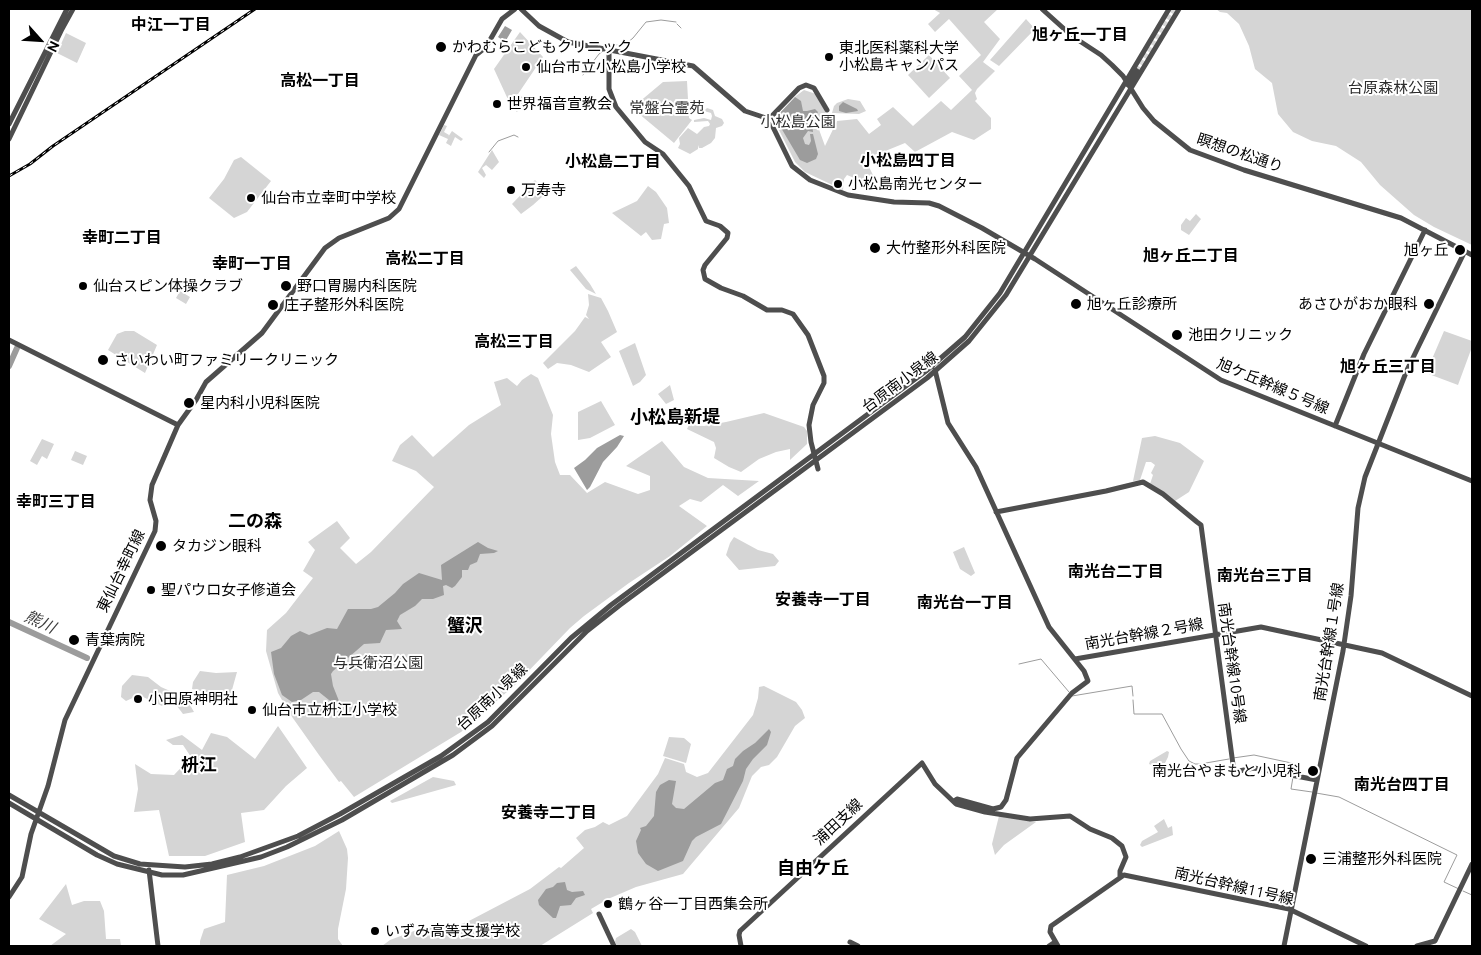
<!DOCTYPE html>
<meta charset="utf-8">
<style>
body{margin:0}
#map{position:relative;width:1481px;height:955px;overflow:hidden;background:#fff;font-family:Ubuntu,sans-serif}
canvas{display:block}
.frame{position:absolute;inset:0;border:10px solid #000;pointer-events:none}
.north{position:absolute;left:15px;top:15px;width:50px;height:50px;-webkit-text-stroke:4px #fff;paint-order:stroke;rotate:116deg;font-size:14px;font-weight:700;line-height:20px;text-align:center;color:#000}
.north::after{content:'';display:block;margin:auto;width:18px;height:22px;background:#000;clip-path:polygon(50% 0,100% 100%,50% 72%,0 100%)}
</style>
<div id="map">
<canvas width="1481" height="955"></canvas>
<div class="frame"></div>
<div class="north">N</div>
</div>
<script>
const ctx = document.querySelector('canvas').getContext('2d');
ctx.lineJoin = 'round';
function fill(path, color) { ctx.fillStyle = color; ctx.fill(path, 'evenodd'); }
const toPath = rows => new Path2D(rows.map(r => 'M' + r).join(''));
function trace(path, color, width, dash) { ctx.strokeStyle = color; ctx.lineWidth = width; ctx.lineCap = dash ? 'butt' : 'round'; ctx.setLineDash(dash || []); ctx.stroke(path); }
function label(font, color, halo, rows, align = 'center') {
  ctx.font = font + ' Ubuntu,"Noto Sans JP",sans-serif'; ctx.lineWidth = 4; ctx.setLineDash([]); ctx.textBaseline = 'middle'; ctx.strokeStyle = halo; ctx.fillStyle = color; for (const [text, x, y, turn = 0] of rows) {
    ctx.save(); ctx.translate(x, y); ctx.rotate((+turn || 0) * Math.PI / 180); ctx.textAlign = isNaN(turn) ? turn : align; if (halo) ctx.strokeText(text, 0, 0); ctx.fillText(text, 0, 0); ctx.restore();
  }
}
fill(toPath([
 [933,9,998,9,984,22,1000,39,983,62,995,71,977,89,975,93,977,99,975,101,991,118,991,129,974,140,952,132,915,152,905,143,878,154,866,161,873,175,864,182,847,175,844,179,843,190,805,172,795,162,774,120,796,96,804,90,816,94,827,115,817,124,825,146,837,121,857,119,869,134,881,125,877,119,893,107,913,126,941,101,951,110,972,90,959,76,981,55,949,19,935,32,928,24,940,13],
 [1216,9,1472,9,1472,245,1434,227,1414,215,1380,185,1361,162,1336,146,1312,141,1293,132,1278,114,1272,83,1255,69,1249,46,1239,24,1227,13,1220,12],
 [1026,19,1035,29,999,66,990,60],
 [520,32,543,57,518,94,525,99,517,112,511,106,494,69],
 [66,33,86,43,77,63,57,53],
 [929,55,950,78,929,98,908,75],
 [687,81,689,118,692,120,674,143,632,108,663,82],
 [848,99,860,101,866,111,859,114,832,113,834,106,837,103],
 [707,108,713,110,715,116,722,119,724,123,722,126,716,128,715,138,711,143,702,148,699,148,698,145,698,149,690,154,678,148,680,144,679,138,688,128,697,134,704,127,709,126,710,124,708,121,694,122,694,120,704,118,711,120,712,116,711,113,704,111],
 [444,125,447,126,444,132,449,135,448,137,452,131,463,139,461,141,455,137,451,146,446,143,448,139,439,135],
 [492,150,499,162,492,170,486,165,482,168,486,175,484,178,478,172],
 [241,157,271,181,247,212,234,218,209,198,224,179,234,160],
 [535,180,542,188,543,196,533,205,521,214,512,204],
 [648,186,656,192,667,208,669,223,664,224,661,239,652,240,646,232,641,236,612,213,637,201],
 [1196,214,1201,219,1189,235,1181,230,1181,225,1186,218,1190,221],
 [576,266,590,284,596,294,586,289,570,270],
 [180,291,190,297,186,304,176,298],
 [588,294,601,298,608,311,617,332,601,342,611,357,589,372,571,365,557,363,548,369,543,363,575,331,585,317,589,319,586,315,589,305],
 [125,331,134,331,157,345,145,373,108,350,117,334],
 [1444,331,1472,341,1472,347,1458,385,1426,373],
 [635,343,646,375,640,382,633,386,619,351],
 [531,374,538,378,553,415,551,434,555,462,560,475,570,475,587,493,605,482,638,494,650,490,650,476,626,466,662,441,684,467,708,478,759,481,738,496,723,485,701,502,690,499,679,506,707,526,670,556,629,583,584,616,570,628,515,685,461,732,354,797,341,781,339,782,319,755,290,714,278,693,266,651,267,630,286,613,313,578,303,571,315,550,308,542,337,521,350,538,340,548,356,564,371,552,434,487,416,471,392,461,400,445,412,435,433,457,469,425,501,405,494,382,507,378,517,386,522,380],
 [670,385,674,400,666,404,658,394],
 [601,401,615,425,590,438,578,440,578,412],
 [764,413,804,427,807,431,807,444,790,460,790,449,776,452,759,459,741,472,729,467,714,458,716,448,714,442,687,429,689,425,704,426,726,422],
 [1155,436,1180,443,1204,461,1189,492,1175,501,1150,484,1153,475,1151,473,1155,465,1151,462,1146,462,1140,480,1133,481,1142,438],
 [42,439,54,444,47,459,42,456,37,465,30,461],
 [75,451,87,456,83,465,71,460],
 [734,537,758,550,773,554,779,561,775,566,739,570,726,555,730,543],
 [964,547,975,573,971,576,960,569,953,552],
 [200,671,216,673,237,672,230,697,192,689,193,682],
 [132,675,148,677,161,687,186,698,194,712,183,714,171,698,162,706,139,695,126,701,121,697,122,686],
 [764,686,796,702,802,710,805,718,795,726,777,757,769,765,761,767,752,776,739,808,683,874,636,887,608,899,591,909,593,913,540,946,382,946,390,940,422,928,433,927,443,924,455,926,467,922,530,889,559,867,561,868,584,848,576,838,585,830,595,827,603,822,609,825,627,816,658,774,665,758,684,764,686,772,697,777,708,773,753,715,758,698,759,687],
 [278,726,307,768,286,786,264,810,241,813,245,842,205,856,169,856,159,810,134,812,138,789,135,764,151,774,174,775,191,757,183,745,173,745,166,740,182,735,202,750,211,733,227,737,255,759],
 [669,737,684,738,691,744,686,763,663,756],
 [1167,751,1169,752,1168,757,1162,769,1149,764,1150,761],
 [433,777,454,781,456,785,392,803,390,801],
 [999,816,1036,822,1004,845,995,855,992,844],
 [1164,819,1168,828,1172,826,1173,835,1142,847,1140,845,1142,841,1158,832,1154,826],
 [339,831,347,849,348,858,346,889,338,929,338,939,343,946,200,946,200,941,204,929,225,922,227,875,264,866,315,846],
 [66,884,72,905,84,901,100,901,104,911,106,939,120,939,121,946,50,946,66,934,39,919],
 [631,929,635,932,642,946,617,946,615,942,616,938]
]), '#d5d5d5');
fill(toPath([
 [505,26,512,30,505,42,498,37],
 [795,97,801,101,803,111,807,111,815,109,818,112,812,123,813,132,808,131,803,138,805,144,809,145,811,141,810,134,813,134,818,154,816,159,807,163,800,160,777,121,777,116],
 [843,102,857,109,858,111,846,113,839,111,839,106],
 [620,435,624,436,617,447,603,462,590,487,587,490,574,468,585,460,597,448],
 [478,542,488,548,498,551,494,553,480,554,477,562,470,565,468,570,462,570,462,577,455,586,452,588,446,585,443,586,444,595,433,599,422,599,415,606,400,615,397,621,402,629,386,630,380,643,364,644,333,671,331,674,333,686,339,701,338,705,334,704,319,692,313,692,301,700,292,702,282,695,274,674,271,652,281,648,291,636,300,631,309,635,327,628,337,629,348,609,371,609,378,607,395,593,403,584,419,573,442,580,441,565],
 [769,729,771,732,767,745,753,759,746,769,743,781,721,824,696,837,692,841,683,861,658,871,646,864,638,853,636,841,641,830,640,828,646,826,654,816,656,792,660,785,669,780,676,781,672,804,676,808,684,809,715,783,723,780,727,769,733,766,735,759,743,751,755,743],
 [565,882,567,890,572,892,583,891,585,895,576,898,571,905,560,906,556,918,553,918,539,905,538,900,546,889,553,887,557,883]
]), '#9c9c9c');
trace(toPath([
 [677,24,681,28],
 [607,47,610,45,616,45,627,43,633,38,646,22,661,20,676,22],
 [583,75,599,54,603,51],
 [489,152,498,141,514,135,518,137],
 [1019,664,1041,659,1069,692],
 [1072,696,1132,686,1133,696],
 [1133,700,1134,714,1162,714,1181,749,1189,761,1195,764,1200,764,1229,759],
 [1233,758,1254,755,1296,764,1294,774],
 [1293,777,1291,789,1312,792],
 [1316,793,1339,797,1457,855,1444,882,1459,889],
 [1463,891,1472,895]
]), '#9c9c9c', 1);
trace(toPath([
 [9,366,17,348],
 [9,622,87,658]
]), '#9c9c9c', 6);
trace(toPath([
 [1137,71,1173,9]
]), '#d9d9d9', 5, [5, 2.5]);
trace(toPath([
 [521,9,539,26,568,42,693,66,745,111,769,119,792,166,810,180,848,195,894,202,929,203,939,206,982,228,1035,259,1221,380,1472,481],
 [1042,9,1072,36,1101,55,1112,65,1123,76,1143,108,1154,121,1190,150,1244,170,1401,218,1472,255],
 [609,51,609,89,616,107,645,142,663,154,689,186,706,221,720,226,728,233,727,238,705,265,703,270,705,279,721,288,743,296,767,310,782,310,793,314,808,335,824,376,824,383,813,405,809,425,811,442,818,469],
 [1128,85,1137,71],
 [769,119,799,88,806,85,814,88,827,110],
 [9,124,67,9],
 [9,139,62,29,73,9],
 [9,340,178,425],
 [935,370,948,423,976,467,1049,627,1084,671,1088,681,1072,693,1017,758,1006,800,1001,807,993,809,957,799,954,801],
 [1335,426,1364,354,1425,230],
 [996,512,1106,491,1143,482,1163,494,1197,522,1201,525,1234,772,1254,768,1317,780],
 [1075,659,1261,627,1382,653,1472,696],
 [9,795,114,856,140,864,185,867,212,864,240,857,298,836,340,814,441,756,488,722,571,638,611,605,926,371,965,337,1000,293,1169,9],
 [9,803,97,855,117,864,162,875,183,875,261,857,287,847,342,820,453,755,492,726,587,631,620,605,927,378,969,341,1006,295,1179,9],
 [149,870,158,946],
 [9,897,22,877,31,834,48,786,65,720,155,531,156,521,150,500,152,485,178,425,196,400,206,382,262,333,325,248,339,238,389,218,399,209,476,55,486,47,502,19,515,9],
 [599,914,614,946],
 [850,942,858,946],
 [741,946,739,935,740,931,922,763,935,784,956,804,985,812,1030,819,1070,816,1090,829,1112,838,1122,846,1126,857,1120,871,1120,877],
 [1049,946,1055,942],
 [1058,946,1050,932,1051,926,1124,875,1289,909,1366,946],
 [1284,946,1343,651,1351,596,1358,508,1365,477,1407,370,1465,251],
 [1417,946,1435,941,1472,864]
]), '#4e4e4e', 5);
const rail = toPath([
 [9,176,30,164,53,146,255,9]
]);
trace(rail, '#000', 3);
trace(rail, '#fff', 1, [4]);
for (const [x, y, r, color] of [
 [441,47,6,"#000"],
 [829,57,5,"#000"],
 [526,67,5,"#000"],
 [497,104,5,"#000"],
 [838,184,5,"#000"],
 [511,190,5,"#000"],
 [251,198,5,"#000"],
 [875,248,6,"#000"],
 [1460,250,6,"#000"],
 [83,286,5,"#000"],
 [286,286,6,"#000"],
 [1076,304,6,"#000"],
 [1429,304,6,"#000"],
 [273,305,6,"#000"],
 [1177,335,6,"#000"],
 [103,360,6,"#000"],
 [189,403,6,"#000"],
 [161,546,6,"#000"],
 [151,590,5,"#000"],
 [74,640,6,"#000"],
 [138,699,5,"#000"],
 [252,710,5,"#000"],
 [1313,771,6,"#000"],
 [1311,859,6,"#000"],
 [608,904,5,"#000"],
 [375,931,5,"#000"]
]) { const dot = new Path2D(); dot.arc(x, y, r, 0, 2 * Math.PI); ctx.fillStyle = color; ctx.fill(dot); trace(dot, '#fff', 2); }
label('15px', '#000', '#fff', [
 ["かわむらこどもクリニック",452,47],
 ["東北医科薬科大学",839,48],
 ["小松島キャンパス",839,65],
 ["仙台市立小松島小学校",536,67],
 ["世界福音宣教会",507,104],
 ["小松島南光センター",848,184],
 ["万寿寺",521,190],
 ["仙台市立幸町中学校",261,198],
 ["大竹整形外科医院",886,248],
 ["旭ヶ丘",1449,250,"right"],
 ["仙台スピン体操クラブ",93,286],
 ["野口胃腸内科医院",297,286],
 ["旭ヶ丘診療所",1087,304],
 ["あさひがおか眼科",1418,304,"right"],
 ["庄子整形外科医院",284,305],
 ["池田クリニック",1188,335],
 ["さいわい町ファミリークリニック",114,360],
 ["星内科小児科医院",200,403],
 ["タカジン眼科",172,546],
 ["聖パウロ女子修道会",161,590],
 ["青葉病院",85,640],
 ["小田原神明社",148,699],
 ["仙台市立枡江小学校",262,710],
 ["南光台やまもと小児科",1302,771,"right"],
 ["三浦整形外科医院",1322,859],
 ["鶴ヶ谷一丁目西集会所",618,904],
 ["いずみ高等支援学校",385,931]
], 'left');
label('15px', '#2c2c2c', '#fff', [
 ["台原森林公園",1393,88],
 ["常盤台霊苑",667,108],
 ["小松島公園",798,122],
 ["与兵衛沼公園",378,663]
]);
label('15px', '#000', '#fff', [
 ["瞑想の松通り",1240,153,19],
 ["台原南小泉線",900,382,-37],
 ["旭ケ丘幹線５号線",1273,386,23],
 ["東仙台幸町線",121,571,-64],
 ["南光台幹線２号線",1144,634,-10],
 ["南光台幹線１号線",1329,642,-81],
 ["南光台幹線10号線",1232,663,82],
 ["台原南小泉線",492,697,-43],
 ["浦田支線",838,822,-43],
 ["南光台幹線11号線",1234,886,13]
]);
label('bold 16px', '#000', '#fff', [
 ["中江一丁目",171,25],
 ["旭ヶ丘一丁目",1080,35],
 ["高松一丁目",320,81],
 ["小松島四丁目",908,161],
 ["小松島二丁目",613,162],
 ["幸町二丁目",122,238],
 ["旭ヶ丘二丁目",1191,256],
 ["高松二丁目",425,259],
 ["幸町一丁目",252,264],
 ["高松三丁目",514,342],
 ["旭ヶ丘三丁目",1388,367],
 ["幸町三丁目",56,502],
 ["南光台二丁目",1116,572],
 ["南光台三丁目",1265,576],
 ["安養寺一丁目",823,600],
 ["南光台一丁目",965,603],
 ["南光台四丁目",1402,785],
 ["安養寺二丁目",549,813]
]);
label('italic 16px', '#3d3d3d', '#fff', [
 ["熊川",40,622,25]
]);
label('bold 18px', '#000', '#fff', [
 ["小松島新堤",675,417],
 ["二の森",255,521],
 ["蟹沢",465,626],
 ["枡江",199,765],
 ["自由ケ丘",813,868]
]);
</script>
